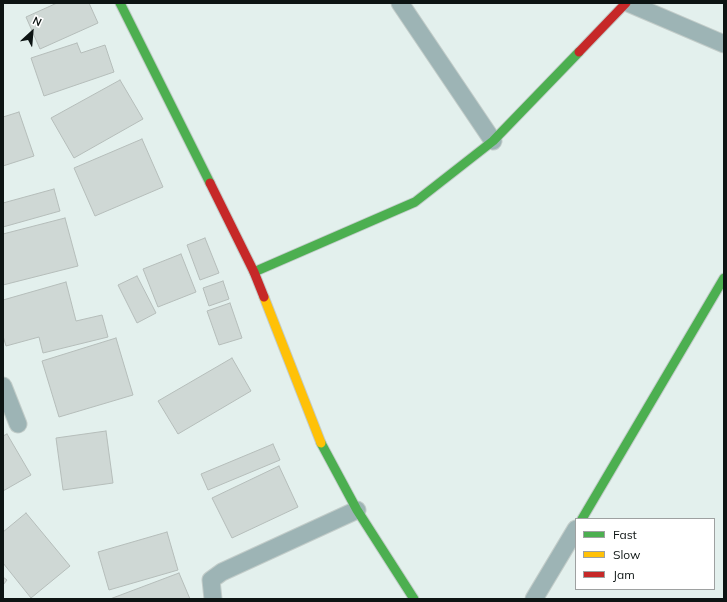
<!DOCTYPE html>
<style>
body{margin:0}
#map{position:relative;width:727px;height:602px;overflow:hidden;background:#e3f0ed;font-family:Mulish,sans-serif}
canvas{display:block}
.frame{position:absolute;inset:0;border:4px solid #0d1413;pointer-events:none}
.legend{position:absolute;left:575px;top:518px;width:140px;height:72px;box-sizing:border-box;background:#fff;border:1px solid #9ea1a1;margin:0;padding:5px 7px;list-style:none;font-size:12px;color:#0d1413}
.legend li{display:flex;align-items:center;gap:8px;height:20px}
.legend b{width:20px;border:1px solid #9ea1a1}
.north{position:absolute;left:12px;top:12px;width:40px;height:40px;-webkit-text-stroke:3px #fff;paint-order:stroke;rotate:26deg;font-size:11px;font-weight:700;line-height:16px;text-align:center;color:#0d1413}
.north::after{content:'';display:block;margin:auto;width:14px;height:18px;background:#0d1413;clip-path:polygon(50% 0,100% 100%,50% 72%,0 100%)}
</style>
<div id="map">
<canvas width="727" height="602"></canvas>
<div class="frame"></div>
<ul class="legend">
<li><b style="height:5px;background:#4caf50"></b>Fast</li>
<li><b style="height:5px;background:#ffc107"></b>Slow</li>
<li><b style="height:5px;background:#c62828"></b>Jam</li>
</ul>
<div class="north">N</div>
</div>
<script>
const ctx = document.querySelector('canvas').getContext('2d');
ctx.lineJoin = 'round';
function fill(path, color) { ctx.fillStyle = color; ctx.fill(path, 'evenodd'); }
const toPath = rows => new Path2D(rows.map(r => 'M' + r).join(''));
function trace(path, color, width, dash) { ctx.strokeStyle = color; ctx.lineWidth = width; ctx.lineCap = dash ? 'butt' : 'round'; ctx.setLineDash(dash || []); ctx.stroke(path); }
const building = toPath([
 [57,3,89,3,98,23,40,49,26,17,57,3],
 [77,43,81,53,105,45,114,72,44,96,31,58,77,43],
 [120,80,143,119,74,158,51,118,120,80],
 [19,112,34,156,3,166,3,117,19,112],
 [142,139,163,187,95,216,74,168,142,139],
 [54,189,60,211,3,227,3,203,54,189],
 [65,218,78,266,3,285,3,234,65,218],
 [205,238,219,273,200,280,187,245,205,238],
 [181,254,196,292,158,307,143,269,181,254],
 [137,276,156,313,137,323,118,285,137,276],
 [223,281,229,299,209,306,203,288,223,281],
 [66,282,76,321,102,315,108,337,43,353,39,337,6,346,3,336,3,300,66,282],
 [230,303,242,338,219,345,207,311,230,303],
 [116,338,133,395,59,417,42,361,116,338],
 [232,358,251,391,178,434,158,401,232,358],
 [106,431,113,483,63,490,56,438,106,431],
 [7,434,31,475,3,491,3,436,7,434],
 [273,444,280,460,208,490,201,474,273,444],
 [279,466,298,507,232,538,212,498,279,466],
 [26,513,70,566,31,598,3,563,3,532,26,513],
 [167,532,178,570,109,590,98,552,167,532],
 [179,573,190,599,110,599,179,573],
 [3,577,7,580,3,585,3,577]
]);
fill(building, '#cfd8d5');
trace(building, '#b5bdba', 1);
const street = toPath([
 [400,3,493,141],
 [628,3,724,44],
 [3,386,18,424],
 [213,599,211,580,222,572,357,510],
 [534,599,576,529]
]);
const fast = toPath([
 [120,3,210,183],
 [254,272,415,202,493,141,579,52],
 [321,443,357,510,414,599],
 [582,519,724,278]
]);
const slow = toPath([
 [264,297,321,443]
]);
const jam = toPath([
 [579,52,626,3],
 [210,183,254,272,264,297]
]);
trace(street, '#c2ccc9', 19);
trace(fast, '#c2ccc9', 11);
trace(slow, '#c2ccc9', 11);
trace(jam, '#c2ccc9', 11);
trace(street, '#9db4b5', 17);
trace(fast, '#4caf50', 9);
trace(slow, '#ffc107', 9);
trace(jam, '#c62828', 9);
</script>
